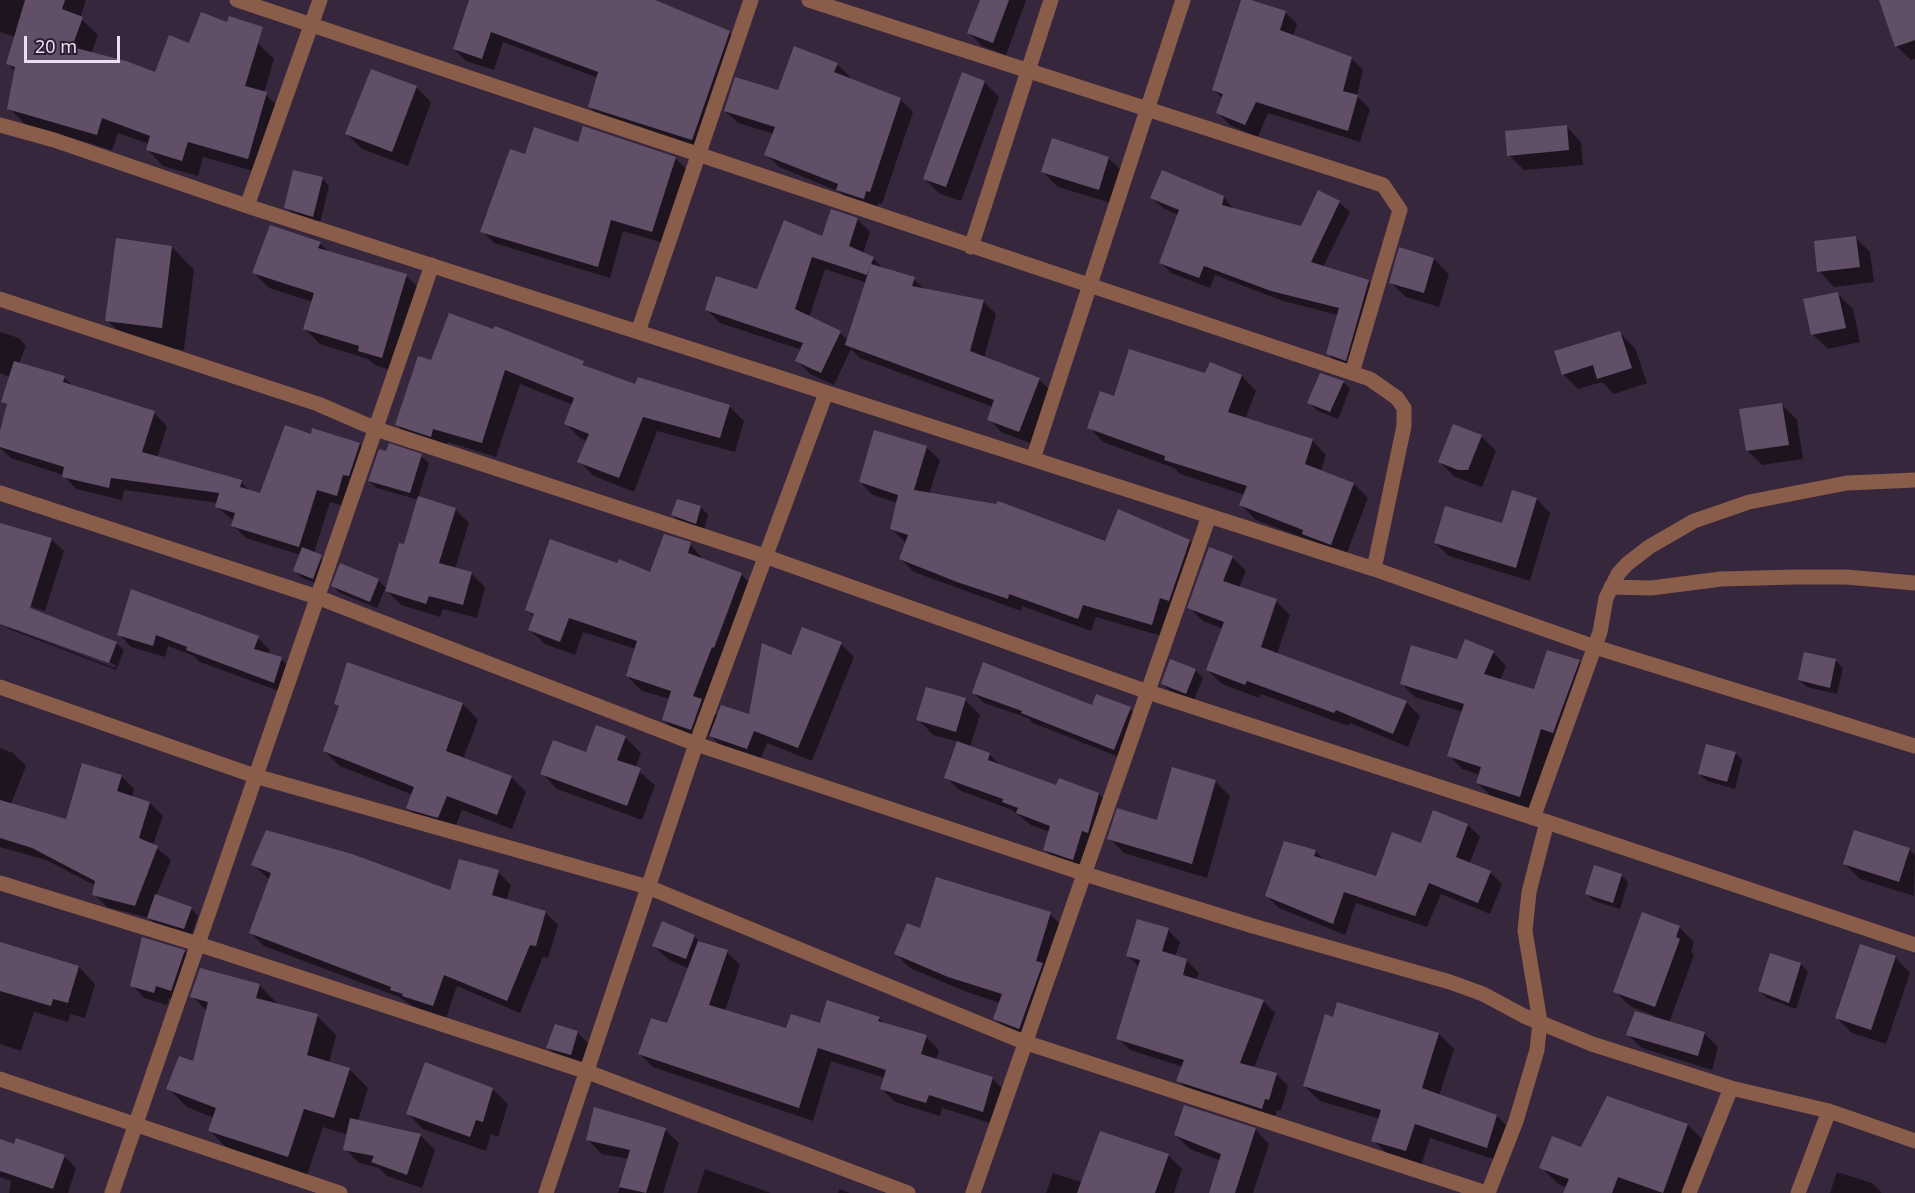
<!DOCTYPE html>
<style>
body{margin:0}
#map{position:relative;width:1915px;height:1193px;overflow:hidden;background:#37273d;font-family:"Noto Sans",sans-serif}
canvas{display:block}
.scale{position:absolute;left:24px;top:36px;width:96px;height:27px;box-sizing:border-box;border:3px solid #eadfee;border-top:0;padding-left:8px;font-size:18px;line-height:21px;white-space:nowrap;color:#eadfee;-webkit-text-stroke:4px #2d1d32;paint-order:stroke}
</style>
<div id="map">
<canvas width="1915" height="1193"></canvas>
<div class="scale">20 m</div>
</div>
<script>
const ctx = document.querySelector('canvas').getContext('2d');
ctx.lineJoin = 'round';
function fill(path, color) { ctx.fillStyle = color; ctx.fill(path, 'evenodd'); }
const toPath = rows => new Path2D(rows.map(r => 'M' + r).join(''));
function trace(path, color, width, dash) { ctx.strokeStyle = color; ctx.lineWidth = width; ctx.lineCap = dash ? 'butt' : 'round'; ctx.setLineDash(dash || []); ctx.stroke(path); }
fill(toPath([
 [0,0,86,0,80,18,98,35,91,54,156,74,190,45,258,43,274,59,264,93,282,110,264,174,203,157,198,176,163,166,148,150,149,144,118,133,112,150,25,124,9,108,16,72,7,63,16,37,0,32],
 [470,0,651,0,729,32,741,44,703,151,601,118,590,107,598,78,503,42,494,70,466,61,454,49],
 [981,0,1026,0,1006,55,982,46,968,32],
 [1242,0,1285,12,1297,24,1293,37,1351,58,1363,70,1357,96,1370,109,1360,142,1268,113,1258,137,1230,125,1218,113,1223,99,1214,90],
 [1880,0,1915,0,1915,59,1911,60,1896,46],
 [837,64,850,77,849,80,900,99,913,112,882,204,879,203,876,211,851,203,840,192,779,167,766,154,774,134,738,123,725,111,779,92],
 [984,82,999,97,961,201,940,194,925,179],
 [416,87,431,102,408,166,362,149,347,134],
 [1566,126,1581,142,1583,165,1524,170,1509,155],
 [579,144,675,158,687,170,663,243,623,231,610,278,494,243,482,231,526,156],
 [1108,158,1124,173,1114,204,1058,187,1043,172],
 [322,178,329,186,320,223,293,214,285,207],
 [1224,197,1234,210,1302,228,1339,202,1350,212,1323,267,1368,281,1379,292,1356,370,1338,364,1327,353,1338,315,1283,301,1215,275,1210,288,1171,273,1161,263,1178,215,1163,208,1152,198],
 [857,219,870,232,863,254,873,258,884,269,914,279,925,290,983,301,996,314,984,358,1039,379,1052,392,1032,444,1001,432,989,419,993,407,860,358,851,349,834,385,810,374,797,361,802,350,720,323,707,310,758,291,823,238],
 [825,269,867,283,849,341,840,333,809,318],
 [1855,237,1870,252,1874,282,1834,287,1819,271],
 [320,243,330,253,406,276,422,291,397,372,375,365,368,359,320,344,305,329,313,302,269,288,254,273],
 [172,247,194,270,184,350,130,343,107,320],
 [1400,249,1434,259,1449,274,1439,307,1406,297,1390,282],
 [1838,294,1853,309,1860,342,1828,349,1812,334],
 [0,332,19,338,26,346,19,364,64,377,74,387,154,413,167,426,157,458,241,482,250,491,261,494,312,436,360,444,372,457,350,508,330,502,314,553,328,564,321,585,302,578,294,570,300,555,246,538,233,525,234,521,217,507,218,503,124,490,122,500,76,489,63,475,11,458,0,448,8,407,3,402,10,377,0,373],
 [1620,333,1635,348,1647,383,1614,394,1602,382,1578,389,1563,374],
 [432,362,583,363,589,369,636,386,729,406,744,421,735,452,657,431,634,492,594,476,579,461,587,441,580,438,565,423,573,405,520,384,496,457,448,442,445,450,411,439,397,425],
 [1210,364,1242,376,1256,391,1245,419,1312,440,1326,455,1321,471,1354,484,1368,498,1345,558,1312,541,1256,520,1241,505,1245,495,1180,474,1174,468,1103,442,1089,427,1115,398,1206,375],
 [1343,382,1350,389,1338,419,1316,410,1309,402],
 [1782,405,1797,420,1803,459,1762,465,1747,450],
 [1481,436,1496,451,1482,487,1455,477,1440,462],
 [926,447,940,460,929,494,1106,543,1190,541,1203,554,1165,637,1096,617,1091,631,1022,606,1021,611,914,572,901,559,905,542,892,529,898,503,873,495,860,482],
 [421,456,429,463,418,498,455,509,469,523,455,569,471,573,485,587,477,618,443,609,440,617,401,605,385,589,377,608,340,593,333,586,378,580,387,589,405,546,419,500,377,488,369,481],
 [1537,499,1550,513,1530,581,1449,556,1435,543,1503,525],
 [701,507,708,515,704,530,680,522,673,515],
 [0,524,51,539,64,551,45,611,17,602,17,604,116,643,124,650,116,670,9,629,2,622],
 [8,624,116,665,115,668,8,627],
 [690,544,704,560,741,574,755,589,709,708,718,717,750,716,792,657,841,644,854,657,812,761,767,743,760,761,724,749,709,734,705,744,679,735,664,720,670,699,642,691,627,676,636,649,583,632,575,655,545,644,530,630,535,618,527,610,651,574],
 [1232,557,1246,571,1239,588,1276,601,1290,615,1277,654,1406,702,1420,716,1408,747,1350,723,1348,726,1261,694,1259,698,1222,684,1208,670,1223,629,1203,621,1189,607],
 [132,591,258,638,270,650,268,655,281,659,293,671,287,694,200,662,194,656,168,646,165,657,131,647,119,634],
 [1493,652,1506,666,1500,680,1535,691,1579,661,1592,675,1533,810,1491,796,1477,783,1480,775,1462,769,1449,755,1463,712,1415,697,1402,684,1458,660],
 [1836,661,1843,668,1837,694,1807,687,1799,680],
 [348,664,463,704,478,720,463,759,511,777,526,792,512,829,462,810,453,832,423,823,408,808,413,795,340,766,324,751,340,708,335,703],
 [1195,670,1203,678,1194,700,1170,691,1162,684],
 [974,693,1130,709,1140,719,1124,759,1033,723,1028,718,984,703],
 [965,700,980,715,970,747,989,754,1001,766,1057,787,1099,794,1112,807,1086,872,1057,862,1044,849,1050,832,1031,825,1012,810,959,790,946,777,959,742,933,735,918,719],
 [597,727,626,738,641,753,635,768,655,785,642,820,557,789,542,773,587,754],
 [0,748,13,753,26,766,11,804,67,821,121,776,134,789,132,798,150,803,163,816,153,845,171,860,156,896,191,908,198,916,191,936,156,925,149,918,107,907,94,894,96,886,46,860,0,847],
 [1735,753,1742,760,1735,789,1707,781,1699,774],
 [1215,781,1230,796,1207,878,1124,853,1109,838,1158,822],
 [1468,825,1480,837,1469,864,1490,872,1502,884,1490,914,1441,894,1427,927,1356,903,1345,935,1279,908,1267,896,1315,851,1325,861,1377,878,1422,845],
 [1909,849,1915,855,1914,896,1860,879,1845,864],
 [253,865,451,892,498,872,511,885,506,901,545,912,558,925,548,958,543,957,520,1013,457,986,446,1018,417,1009,399,997,264,946,251,933,270,880],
 [1621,875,1628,882,1620,909,1594,901,1587,894],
 [1050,914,1064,928,1050,973,1056,979,1033,1043,1009,1033,995,1018,1000,1003,964,991,910,968,896,954,921,930],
 [1679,927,1694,942,1691,952,1694,955,1669,1023,1704,1033,1718,1047,1712,1070,1642,1048,1627,1034,1655,1016,1630,1006,1615,991],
 [1168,930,1180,942,1175,957,1187,961,1199,973,1196,980,1263,1001,1275,1013,1254,1068,1276,1074,1288,1086,1281,1111,1277,1110,1274,1120,1190,1092,1178,1080,1183,1067,1130,1050,1118,1038,1139,967,1127,955],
 [694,936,702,944,727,952,740,965,725,1011,787,1030,879,1018,886,1025,926,1037,939,1050,936,1061,992,1078,1006,1092,996,1125,942,1108,940,1116,895,1102,882,1089,885,1078,831,1061,813,1121,653,1067,640,1054,668,1025,690,969,669,960,653,945],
 [143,939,185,952,197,964,184,1003,169,998,167,1005,144,998,132,985],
 [0,943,79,967,95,984,85,1018,70,1014,68,1022,34,1012,21,1051,0,1044],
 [1771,955,1801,964,1808,972,1796,1009,1767,998,1760,991],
 [1895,957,1910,973,1886,1044,1852,1033,1837,1018],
 [259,985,278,1004,317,1016,336,1035,329,1063,349,1069,368,1088,358,1121,421,1136,435,1150,422,1188,387,1176,379,1168,359,1163,345,1149,348,1135,323,1127,307,1175,229,1150,210,1131,214,1118,187,1107,168,1088,194,1063,207,1011,192,996],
 [577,1032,592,1047,586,1069,563,1063,548,1048],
 [1439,1034,1454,1049,1439,1096,1497,1116,1512,1131,1502,1162,1430,1138,1421,1165,1388,1155,1373,1140,1380,1119,1320,1101,1304,1086],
 [492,1089,508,1104,498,1137,491,1134,486,1151,423,1129,408,1114],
 [1688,1125,1705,1142,1686,1193,1565,1193,1567,1188,1558,1184,1541,1167,1581,1149],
 [1255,1129,1269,1144,1253,1193,1210,1193,1221,1161,1190,1149,1175,1135],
 [665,1130,679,1143,663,1193,618,1193,629,1159,602,1154,588,1140],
 [0,1140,15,1146,64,1156,76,1168,68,1193,9,1193,11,1181,0,1177],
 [1168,1155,1182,1169,1174,1193,1125,1193],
 [705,1169,771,1193,697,1193],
 [1837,1172,1872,1183,1882,1193,1830,1193],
 [1053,1173,1081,1182,1091,1193,1046,1193],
 [839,1189,850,1193,838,1193]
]), '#0007');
fill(toPath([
 [25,0,65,0,62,9,83,17,72,47,126,61,155,72,169,35,189,43,201,12,227,22,229,16,263,27,245,86,267,92,248,159,188,142,182,161,146,150,150,136,102,118,97,135,7,109,15,67,6,64],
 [469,0,655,0,730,31,692,140,588,107,598,72,491,32,482,59,453,49],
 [980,0,1009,0,993,43,967,33],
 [1241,0,1251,0,1286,11,1280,30,1352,57,1343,91,1358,95,1348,131,1256,102,1245,125,1216,113,1223,94,1212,90],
 [1879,0,1915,0,1915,40,1895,47],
 [794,46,838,63,834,72,901,98,870,192,866,191,864,199,836,190,838,184,764,155,775,127,724,111,735,77,778,90],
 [371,69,417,86,392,152,345,134],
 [962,72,985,81,946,187,923,179],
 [1567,125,1569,150,1507,156,1505,131],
 [583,126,676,157,652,232,611,220,598,267,480,232,510,149,525,154,534,127,578,142],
 [1052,138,1109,157,1099,190,1041,172],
 [293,170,323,177,313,217,284,208],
 [1162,170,1224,196,1222,205,1301,226,1318,190,1340,201,1311,262,1369,280,1346,361,1326,354,1339,308,1271,291,1204,266,1199,278,1159,263,1179,210,1150,198],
 [831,209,858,218,849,246,874,257,871,264,915,277,912,286,984,300,970,351,1040,378,1019,432,987,420,994,400,845,345,871,264,867,275,812,257,795,309,841,331,821,373,795,361,803,343,705,310,716,276,757,289,784,220,822,236],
 [270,225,321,242,318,248,407,274,382,358,358,351,359,346,303,329,314,293,252,273],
 [1856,236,1860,267,1817,272,1814,241],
 [116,238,172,246,162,328,105,321],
 [1399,247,1434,258,1424,293,1389,283],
 [1838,292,1846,328,1811,335,1803,299],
 [449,313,493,329,495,326,584,361,583,365,635,384,638,377,730,405,720,438,643,417,619,478,577,462,589,434,564,424,574,398,505,370,482,443,433,429,431,437,395,425,418,356,431,360],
 [1620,331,1632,368,1597,379,1593,365,1562,375,1554,351],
 [1129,349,1205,373,1210,362,1242,375,1228,412,1313,439,1305,464,1354,483,1331,545,1302,534,1303,530,1239,505,1247,486,1164,460,1165,456,1087,428,1100,391,1114,396],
 [14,361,65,376,63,382,155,411,142,452,242,480,240,487,260,493,285,425,311,434,312,428,360,443,349,476,343,475,337,496,317,490,299,547,231,526,235,513,215,507,219,493,111,478,109,488,62,477,64,467,0,447,0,431,7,404,1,402],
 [1320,373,1344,381,1330,412,1307,403],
 [1782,403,1789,445,1746,451,1739,409],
 [1453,424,1482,435,1468,470,1458,470,1438,462],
 [874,430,927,446,914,490,996,504,998,501,1105,541,1118,509,1190,540,1169,601,1160,598,1152,625,1083,605,1078,619,1009,594,1008,599,957,582,899,559,908,535,890,529,898,495,859,482],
 [389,443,422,454,410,493,368,481,379,449,386,451],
 [1512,490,1537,498,1516,568,1434,543,1445,506,1502,523],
 [418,496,456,508,439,563,472,572,463,605,429,596,426,604,385,591,399,543,404,544],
 [677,499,701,506,696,524,671,515],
 [0,523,52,538,30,608,117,642,109,663,0,624],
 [664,534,691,542,688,553,742,573,714,648,712,647,693,696,702,699,691,730,662,720,671,691,626,676,637,641,569,618,560,642,528,630,534,614,525,610,550,539,617,563,619,559,650,572],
 [302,547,322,555,313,579,293,571],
 [1209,547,1233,556,1223,581,1277,599,1261,647,1407,701,1393,734,1336,710,1334,713,1247,681,1245,685,1206,670,1224,622,1187,608],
 [340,563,379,579,370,602,331,586],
 [131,589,259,636,254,649,282,657,274,683,186,650,187,647,156,635,153,646,117,635],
 [802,627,842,642,798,748,754,731,747,749,709,736,721,705,749,714,762,643,791,655],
 [1465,639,1494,651,1484,674,1534,689,1547,650,1580,660,1553,733,1541,729,1520,797,1476,783,1481,767,1447,756,1464,704,1400,684,1411,645,1457,659],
 [1804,652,1836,659,1830,688,1798,680],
 [1170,659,1196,669,1186,694,1161,684],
 [347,662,463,703,446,751,512,776,497,815,447,796,438,818,410,810,406,808,414,787,323,751,339,706,334,704],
 [983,662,1092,705,1096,694,1131,707,1114,750,1021,713,1022,711,972,693],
 [926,687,966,698,956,732,916,720],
 [596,725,626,736,617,760,641,768,627,806,540,774,553,740,586,752],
 [957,741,990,753,988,760,1056,785,1059,778,1099,793,1088,833,1082,831,1073,860,1043,850,1050,826,1016,813,1018,808,1002,802,1003,799,944,778],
 [1706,744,1736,752,1727,782,1698,774],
 [82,763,122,775,117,791,150,802,139,838,158,846,135,906,92,895,95,881,32,848,0,838,0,800,66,819],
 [1172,767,1216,780,1192,864,1107,839,1117,808,1157,820],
 [1433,810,1468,824,1456,857,1491,871,1478,903,1429,883,1415,916,1344,892,1333,924,1265,896,1284,841,1316,850,1314,856,1376,876,1392,832,1421,843],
 [266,830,352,854,450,890,459,859,499,870,492,895,546,911,536,946,530,945,507,1001,444,975,433,1006,402,996,403,994,390,990,391,987,249,933,271,873,251,865],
 [1854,830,1910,848,1899,882,1843,864],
 [1594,865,1622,874,1613,903,1585,894],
 [936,877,1051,912,1036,961,1043,963,1019,1029,993,1019,1002,994,948,977,894,954,907,923,920,928],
 [155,894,192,907,184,929,147,918],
 [1642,912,1680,926,1676,937,1680,939,1655,1007,1613,992],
 [1137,919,1169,928,1162,951,1187,959,1183,975,1264,1000,1240,1063,1277,1073,1269,1100,1265,1099,1262,1109,1176,1081,1184,1060,1116,1039,1140,960,1126,956],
 [662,921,695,935,686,959,652,946],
 [142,937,185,950,171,991,156,986,154,993,130,986],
 [698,941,728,950,709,1005,786,1028,791,1014,820,1023,827,1000,880,1017,878,1021,927,1035,921,1054,993,1077,983,1112,929,1095,926,1103,880,1089,886,1070,818,1048,799,1108,638,1054,651,1018,667,1023],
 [0,942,79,966,68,1003,53,999,51,1006,0,991],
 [1860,944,1896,956,1871,1030,1835,1018],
 [1770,953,1801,963,1789,1003,1758,991],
 [200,968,260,984,256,998,318,1014,307,1055,350,1068,334,1118,304,1109,288,1157,208,1131,216,1108,166,1089,179,1056,193,1061,208,1002,190,997],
 [1337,1002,1439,1033,1422,1088,1497,1115,1487,1148,1415,1124,1406,1151,1371,1141,1381,1110,1303,1086,1325,1014,1333,1017],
 [1635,1011,1705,1032,1698,1056,1626,1035],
 [555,1024,578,1031,571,1055,546,1048],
 [425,1062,493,1088,483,1122,476,1120,470,1137,406,1114],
 [1607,1096,1688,1124,1663,1193,1618,1177,1612,1193,1563,1193,1569,1179,1539,1168,1552,1136,1581,1147],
 [1184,1105,1256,1128,1235,1193,1209,1193,1221,1154,1174,1135],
 [594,1107,666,1128,646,1193,619,1187,630,1150,586,1140],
 [350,1118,421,1134,407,1175,371,1162,374,1156,343,1150],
 [1100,1131,1169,1154,1155,1193,1077,1193],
 [16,1138,65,1155,53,1189,0,1171,0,1139,14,1144]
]), '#614f67');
trace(toPath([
 [237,0,1370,379,1397,398,1404,408,1404,426,1374,569],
 [809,0,1383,185,1400,210,1352,373],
 [0,125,54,140,247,206,1374,569,1595,647,1915,746],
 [247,206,320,0],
 [971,247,1051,0],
 [0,299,318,404,376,429,767,557,1148,692,1547,822,1915,945],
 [638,332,751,0],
 [1033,459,1183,0],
 [0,493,317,597,696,744,1085,874,1253,926,1450,982,1483,994,1524,1016,1592,1044,1731,1088,1829,1111,1915,1141],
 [1611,587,1651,588,1721,579,1795,577,1846,577,1915,583],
 [0,687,255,776,648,887,1024,1042,1486,1193],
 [1533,818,1600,632,1606,598,1618,574,1627,564,1649,547,1694,521,1749,502,1847,483,1915,480],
 [0,883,198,944,585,1071,908,1193],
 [0,1079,340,1193],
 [112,1193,432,265],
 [546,1193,696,744,826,393],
 [973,1193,1209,516],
 [1488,1193,1516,1121,1537,1050,1540,1022,1525,931,1529,892,1547,822],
 [1689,1193,1731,1088],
 [1798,1193,1829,1111]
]), '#8a5c4a', 15);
</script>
